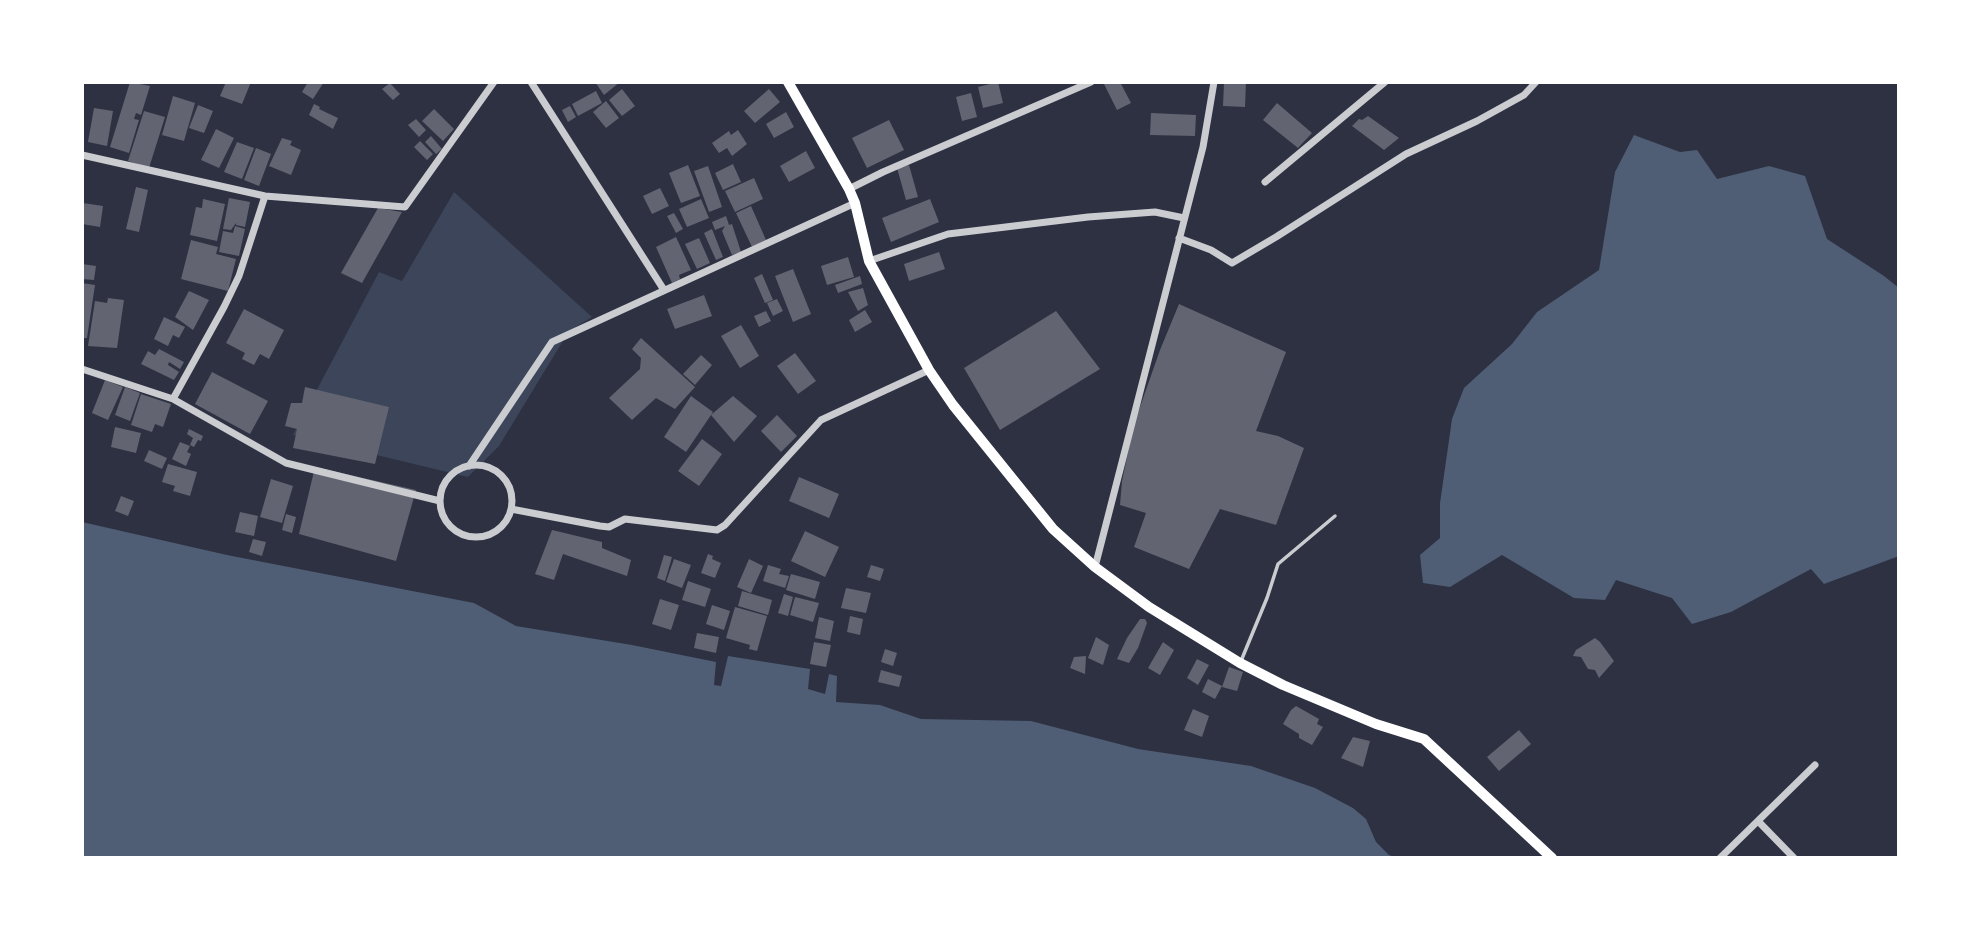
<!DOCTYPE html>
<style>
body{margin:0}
#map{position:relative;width:1981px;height:940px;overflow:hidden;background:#2d3142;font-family:Signika,sans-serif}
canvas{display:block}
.frame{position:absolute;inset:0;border:84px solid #fff;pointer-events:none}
</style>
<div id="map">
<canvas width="1981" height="940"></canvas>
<div class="frame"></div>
</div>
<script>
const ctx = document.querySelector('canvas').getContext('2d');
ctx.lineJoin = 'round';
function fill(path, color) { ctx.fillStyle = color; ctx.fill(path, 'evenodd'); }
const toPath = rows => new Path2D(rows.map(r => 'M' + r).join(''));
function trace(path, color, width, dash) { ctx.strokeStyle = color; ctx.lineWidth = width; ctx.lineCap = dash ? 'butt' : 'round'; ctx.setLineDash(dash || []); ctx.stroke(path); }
fill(toPath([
 [454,192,592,317,569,331,499,446,468,477,293,435,379,272,402,281]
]), '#3c4559');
fill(toPath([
 [1634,135,1680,152,1697,150,1717,179,1769,166,1805,176,1827,239,1884,276,1899,288,1899,556,1824,584,1811,569,1731,612,1692,624,1672,598,1616,580,1605,600,1574,598,1502,555,1450,587,1423,583,1420,555,1440,538,1440,503,1452,419,1464,388,1512,344,1537,312,1599,270,1615,172],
 [82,522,227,555,474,603,516,626,632,645,716,662,714,685,721,686,728,656,810,669,808,689,825,694,829,674,837,676,836,702,880,705,921,719,1031,721,1138,749,1251,766,1315,788,1353,808,1366,819,1376,842,1389,855,1397,858,82,858]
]), '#4f5d75');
fill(toPath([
 [130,82,150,86,141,115,136,113,134,119,139,120,129,153,110,147],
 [226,82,251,82,242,104,220,96],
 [308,82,324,82,313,99,302,92],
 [595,82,620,82,604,95],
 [998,82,1003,103,983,108,978,87],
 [1103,82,1120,82,1131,103,1117,110],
 [1224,82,1246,82,1245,107,1223,106],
 [390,83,400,94,393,100,382,89],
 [622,89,635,106,622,116,609,100],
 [769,89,780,102,755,123,744,111],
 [596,91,602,103,578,116,572,104],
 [971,93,977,117,962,121,956,97],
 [173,96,195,103,184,141,162,135],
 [606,101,619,118,606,128,593,112],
 [1277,103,1312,133,1298,148,1263,120],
 [314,104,320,107,319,109,338,118,333,129,309,115],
 [198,105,213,111,204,133,189,128],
 [570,106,576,117,568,122,562,110],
 [94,108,113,111,107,146,88,142],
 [434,109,454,129,443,141,422,121],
 [144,111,165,117,149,168,128,161],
 [786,112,794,127,774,138,766,124],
 [1151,113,1196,115,1195,136,1150,135],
 [1368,116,1399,138,1384,150,1352,126,1359,119,1362,120],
 [416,119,426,130,419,137,408,125],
 [889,120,904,150,867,168,852,138],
 [216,129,234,138,219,168,201,160],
 [738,130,747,144,732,156,727,148,719,153,712,143,729,131,731,135],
 [431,136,442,149,436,154,425,142],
 [282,138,292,141,290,145,301,150,291,175,269,166],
 [420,141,433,154,427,160,414,147],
 [237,142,254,148,242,179,224,172],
 [256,148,271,154,259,186,244,180],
 [806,151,815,168,789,182,780,166],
 [733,164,741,182,723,190,715,173],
 [688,165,700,196,681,203,669,173],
 [909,165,918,197,906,200,897,168],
 [708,166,722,207,709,212,694,171],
 [754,178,763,199,735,212,725,191],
 [136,187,148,190,139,232,126,229],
 [660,188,669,206,652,214,643,196],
 [229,198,250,202,245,227,236,225,236,223,231,230,223,229],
 [203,199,225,204,217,241,190,235,196,207,202,208],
 [701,199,709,218,687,227,679,209],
 [930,199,939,222,891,242,882,218],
 [83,203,103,206,100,227,82,224],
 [751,206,766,240,752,247,736,213],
 [378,208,402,212,362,283,341,273],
 [674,213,683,229,676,233,667,216],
 [726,216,729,225,732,224,741,252,732,255,722,231,725,226,715,230,712,222],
 [235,226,245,229,239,256,219,252,223,231,233,233],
 [712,229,723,257,716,260,704,233],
 [676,237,691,270,679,275,680,279,672,283,656,247],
 [699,238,710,263,697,269,685,244],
 [191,240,218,247,216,254,236,259,228,291,181,279],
 [939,252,945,269,909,281,904,264],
 [848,257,854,277,827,285,821,266],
 [82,264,96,266,94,280,82,279],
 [793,269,811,314,793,322,775,276],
 [762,274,773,300,765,303,754,278],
 [860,276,862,284,838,293,835,285],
 [82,283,95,285,87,338,82,338],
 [863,288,868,305,858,311,848,292],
 [189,291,209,300,193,330,175,317],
 [704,295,712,316,675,329,667,309],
 [108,298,124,300,117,348,88,346,95,301,107,303],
 [777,299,783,311,773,316,767,303],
 [1179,304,1286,352,1256,431,1278,436,1304,448,1276,525,1220,509,1189,569,1134,547,1146,513,1120,505,1122,481,1134,424,1160,350],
 [244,309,284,330,269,359,260,354,254,365,242,359,245,353,226,343],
 [865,310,872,322,855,332,849,320],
 [766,311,771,321,759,327,754,316],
 [1056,311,1100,369,1000,430,964,368],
 [164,317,185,327,179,338,173,335,168,346,154,339],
 [741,325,759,356,740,368,721,336],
 [641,338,695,387,675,409,656,398,632,420,609,398,640,369,641,358,632,349],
 [159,349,184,362,180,369,169,362,168,365,179,372,174,380,141,364,148,351,155,355],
 [795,353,816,381,798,394,777,366],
 [701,355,712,365,695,385,683,374],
 [212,372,268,401,250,434,195,404],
 [105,380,123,387,108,420,92,413],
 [125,387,140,393,130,421,115,415],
 [305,387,389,407,375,464,293,448,297,429,285,426,291,403,302,403],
 [141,394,171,404,163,427,155,424,152,432,131,425],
 [691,396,713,412,686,452,664,437],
 [733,396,757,416,734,442,711,415],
 [777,415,797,436,781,452,761,431],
 [115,427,141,433,136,453,111,447],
 [189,429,203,436,201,441,198,440,194,447,190,445,193,438,187,434],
 [702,439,722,454,699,486,678,471],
 [180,442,190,446,187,452,191,454,186,466,172,459],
 [149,450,167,458,162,469,144,461],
 [168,464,197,472,190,496,173,491,175,486,162,482],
 [315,467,416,490,396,561,299,534],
 [799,477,839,494,829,518,789,501],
 [271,479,293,486,282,523,260,517],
 [121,496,134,501,128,516,115,511],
 [240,512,258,516,254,536,235,532],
 [286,514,296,517,292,533,282,530],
 [552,530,602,542,602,548,631,560,627,576,563,554,554,580,535,574],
 [805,531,839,547,825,577,791,561],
 [253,539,266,542,262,556,249,552],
 [708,554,713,556,712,559,721,563,715,578,701,573],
 [664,555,672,557,665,581,657,578],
 [674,559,691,565,682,588,666,582],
 [749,559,763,566,751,593,737,587],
 [768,565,781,569,779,574,789,576,785,588,763,581],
 [871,565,884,569,880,581,867,577],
 [791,574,820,582,815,599,786,590],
 [688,581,711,589,705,607,682,600],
 [846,588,871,593,866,613,841,608],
 [742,591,772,600,768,615,738,606],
 [784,594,793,597,788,616,778,613],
 [795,597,819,603,813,622,790,615],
 [660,599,679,605,671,630,652,624],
 [712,605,730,611,724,630,706,624],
 [735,607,767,616,757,651,749,649,750,645,726,638],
 [850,616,863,619,860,635,847,632],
 [819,617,834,621,830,641,815,638],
 [1140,619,1145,619,1147,623,1138,648,1129,663,1117,659,1127,638],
 [697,633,719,637,716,653,694,648],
 [1096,637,1109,645,1103,665,1088,658],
 [1595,638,1600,642,1614,661,1599,678,1595,670,1588,669,1581,657,1573,656,1576,650],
 [814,642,831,645,826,667,810,664],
 [1163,642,1174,650,1160,675,1148,668],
 [885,649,897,653,893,666,881,662],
 [1086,656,1085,674,1070,668,1074,657],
 [1197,659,1209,665,1198,685,1187,678],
 [1229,667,1243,672,1237,691,1222,687],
 [881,670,902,676,899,687,878,682],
 [1208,679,1222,686,1215,699,1202,692],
 [1296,706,1319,719,1317,724,1323,727,1312,745,1299,738,1299,734,1283,724,1291,710],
 [1193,709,1209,716,1202,737,1184,730],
 [1519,730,1531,744,1499,771,1487,757],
 [1353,737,1370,741,1363,767,1341,758]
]), '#626471');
trace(toPath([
 [1241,661,1267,598,1278,564,1335,516]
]), '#caccd0', 3.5);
trace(toPath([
 [531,82,664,290],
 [82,155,265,196,405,207,494,82],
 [1265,182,1385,82],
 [849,189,883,172,1091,82],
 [1179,238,1211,250,1232,263,1276,237,1406,154,1477,121,1524,95,1536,82],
 [869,261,948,234,1088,217,1155,212,1184,218],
 [82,369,173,399,286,463,440,501],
 [173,399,224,307,239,276,265,196],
 '440 501a36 36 0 1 1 72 0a36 36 0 1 1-72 0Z',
 [469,466,552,342,855,203],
 [511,509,600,526,609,527,625,519,717,530,725,525,821,420,929,370],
 [1095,567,1203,147,1214,82],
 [1758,821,1794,858],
 [1720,858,1815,765]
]), '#caccd0', 7);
trace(toPath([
 [788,82,849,189,855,203,869,261,929,370,953,405,1053,529,1095,567,1149,607,1240,663,1283,685,1376,724,1424,739,1552,858]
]), '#fff', 10);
</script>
